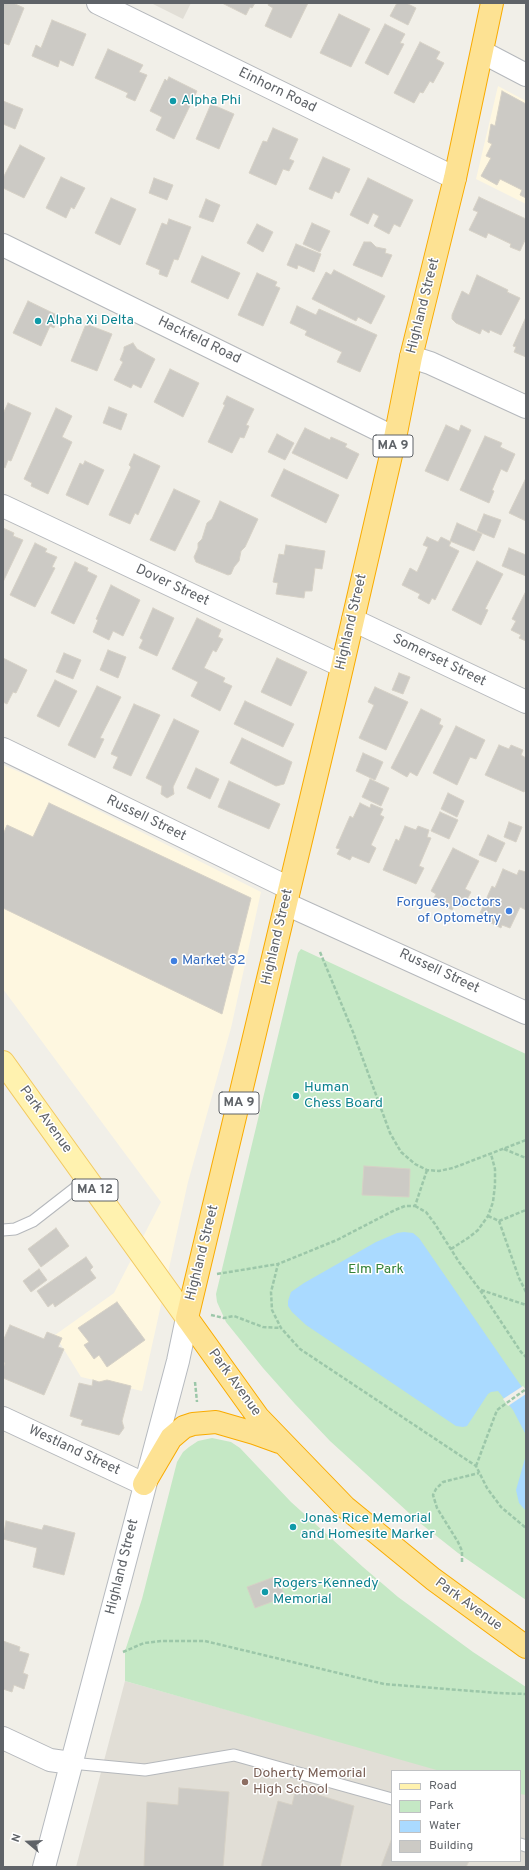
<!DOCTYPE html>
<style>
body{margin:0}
#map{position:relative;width:529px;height:1870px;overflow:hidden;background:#f1efe8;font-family:Overpass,sans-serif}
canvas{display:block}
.frame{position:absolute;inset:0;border:4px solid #5f6368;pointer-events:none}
.legend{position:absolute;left:391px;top:1770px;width:130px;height:92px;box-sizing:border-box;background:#fff;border:1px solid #bfc1c3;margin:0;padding:5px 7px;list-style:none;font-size:12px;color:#5f6368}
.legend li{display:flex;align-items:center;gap:8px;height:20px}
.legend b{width:20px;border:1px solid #bfc1c3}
.north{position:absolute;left:8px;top:1822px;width:40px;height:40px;-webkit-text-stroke:3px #fff;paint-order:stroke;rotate:289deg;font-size:11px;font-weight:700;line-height:16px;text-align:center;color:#5f6368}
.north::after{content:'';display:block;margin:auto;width:14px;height:18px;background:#5f6368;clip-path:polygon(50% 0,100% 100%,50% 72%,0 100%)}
</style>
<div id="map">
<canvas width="529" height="1870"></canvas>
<div class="frame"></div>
<ul class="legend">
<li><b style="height:5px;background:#fff2af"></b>Road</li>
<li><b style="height:11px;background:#c5e8c5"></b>Park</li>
<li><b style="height:11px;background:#aadaff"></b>Water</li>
<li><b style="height:11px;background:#cccac5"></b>Building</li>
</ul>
<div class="north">N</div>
</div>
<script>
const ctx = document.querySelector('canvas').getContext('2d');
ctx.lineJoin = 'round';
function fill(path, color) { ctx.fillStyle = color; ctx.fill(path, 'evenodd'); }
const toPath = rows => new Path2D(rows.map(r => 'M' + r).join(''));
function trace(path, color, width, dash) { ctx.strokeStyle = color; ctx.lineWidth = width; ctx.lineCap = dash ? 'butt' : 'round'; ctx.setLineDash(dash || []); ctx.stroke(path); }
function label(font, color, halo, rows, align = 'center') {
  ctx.font = font + ' Overpass,sans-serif'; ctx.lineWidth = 3; ctx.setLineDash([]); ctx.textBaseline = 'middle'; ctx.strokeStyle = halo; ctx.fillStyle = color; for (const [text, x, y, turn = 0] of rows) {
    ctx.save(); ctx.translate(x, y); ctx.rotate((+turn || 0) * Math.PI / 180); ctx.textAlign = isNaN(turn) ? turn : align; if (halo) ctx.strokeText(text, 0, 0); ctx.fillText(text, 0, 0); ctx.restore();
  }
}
fill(toPath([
 [498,86,526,101,526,204,476,179],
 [3,765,29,776,261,892,231,1028,188,1182,142,1391,81,1377,55,1335,114,1293,161,1202,3,989]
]), '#fef7e0');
fill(toPath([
 [151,3,191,3,183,19],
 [125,1681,444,1771,392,1771,392,1861,520,1861,520,1793,526,1794,526,1867,76,1867]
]), '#e1ded6');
fill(toPath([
 [301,949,526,1054,526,1600,458,1553,420,1523,330,1441,295,1404,263,1368,226,1322,217,1302,216,1294,277,1040,298,953],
 [212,1438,231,1442,240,1448,291,1502,363,1567,398,1597,473,1652,526,1687,526,1795,520,1794,520,1771,440,1771,125,1681,125,1651,142,1599,177,1462,183,1452,189,1447,198,1441]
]), '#c5e8c5');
fill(toPath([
 [404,1232,413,1233,419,1238,526,1393,526,1435,513,1410,498,1391,491,1392,488,1394,467,1426,463,1427,456,1426,306,1325,292,1312,288,1306,288,1301,291,1292,304,1283,376,1242,397,1233],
 [526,1455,526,1511,519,1503,516,1490]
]), '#aadaff');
fill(toPath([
 [523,1386,526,1390,526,1394,508,1406,503,1399]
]), '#f1efe8');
const building = toPath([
 [3,3,13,3,24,8,9,45,3,43,3,3],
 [222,3,255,3,252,8,250,7,246,15,222,3],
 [269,3,308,3,291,38,265,26,273,8,268,5,269,3],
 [397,3,406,3,416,8,408,25,390,16,397,3],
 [339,14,370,29,351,67,320,53,339,14],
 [52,20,86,34,73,66,60,60,58,67,32,56,36,45,41,48,52,20],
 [385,24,405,34,400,43,404,44,388,75,365,63,385,24],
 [420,42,440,52,436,59,444,63,433,83,430,81,423,93,420,92,414,103,394,93,420,42],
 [108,49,143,65,139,72,147,75,135,101,126,97,128,93,95,78,108,49],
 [169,77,197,91,174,139,156,130,162,117,150,111,165,79,167,81,169,77],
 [502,91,526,104,526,198,520,195,522,190,500,179,497,185,481,176,491,158,486,156,492,144,488,142,491,124,495,126,502,91],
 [3,101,23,109,15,129,3,124,3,101],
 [211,104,234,114,219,149,196,139,211,104],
 [273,128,298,139,289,159,294,161,289,171,283,169,276,185,249,173,263,141,267,142,273,128],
 [20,145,45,158,24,198,3,188,3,178,20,145],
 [323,157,350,169,339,193,335,191,332,199,309,189,323,157],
 [61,177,85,188,74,209,71,207,66,218,46,208,61,177],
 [154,178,173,185,167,200,149,193,154,178],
 [368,178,413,200,400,227,394,224,389,234,374,226,379,216,373,213,368,224,350,215,368,178],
 [479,197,526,219,526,238,520,251,510,247,511,244,488,233,486,238,469,230,478,212,473,210,479,197],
 [111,198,136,209,120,245,95,233,111,198],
 [206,199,220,205,213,222,199,217,206,199],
 [169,219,191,227,178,260,174,259,167,277,159,274,160,270,146,264,162,223,167,225,169,219],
 [312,223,330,231,320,252,303,244,312,223],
 [257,224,273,232,263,252,247,243,257,224],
 [364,242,371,242,376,247,386,249,385,253,392,255,382,277,353,265,364,242],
 [296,244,321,254,314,272,298,265,297,269,287,265,296,244],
 [202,256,240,273,228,299,191,282,202,256],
 [334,270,385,296,371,324,358,317,356,321,312,299,326,272,331,275,334,270],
 [257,273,277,282,275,286,280,288,263,326,238,315,257,273],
 [477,275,508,290,507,292,520,298,501,335,490,330,489,333,482,329,480,334,456,323,452,319,452,315,462,291,469,295,477,275],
 [28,301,59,316,54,328,50,326,41,346,13,333,28,301],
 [297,306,316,315,319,309,377,335,360,372,337,362,342,352,305,335,307,331,290,323,297,306],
 [526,317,526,357,514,352,516,347,513,346,526,317],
 [86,324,112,334,97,371,71,361,86,324],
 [133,343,137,349,155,359,141,388,133,384,131,388,114,380,123,362,120,360,124,350,124,347,133,343],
 [170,369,199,383,183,417,154,402,170,369],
 [227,396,254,409,246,425,249,426,244,438,240,437,232,453,208,442,225,405,223,404,227,396],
 [8,403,31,413,11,461,8,460,5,468,3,467,3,414,8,403],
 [109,407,127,414,121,430,103,423,109,407],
 [56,408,72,416,62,437,72,442,48,494,31,486,32,483,24,479,56,408],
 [446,425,459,431,461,425,471,430,448,481,425,471,446,425],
 [305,428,330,440,331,437,347,444,345,447,359,454,347,479,292,453,305,428],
 [277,434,294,443,285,460,268,452,277,434],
 [485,436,502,443,500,447,515,454,507,472,501,469,492,490,494,491,489,503,460,490,485,436],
 [134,454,160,466,138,515,135,513,130,524,109,515,131,467,129,465,134,454],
 [85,461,104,470,88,505,66,495,80,463,83,465,85,461],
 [284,469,339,495,326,523,271,496,284,469],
 [526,478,526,521,509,513,526,478],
 [174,489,200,501,175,551,150,540,174,489],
 [220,501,258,519,245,547,241,551,239,561,234,567,231,574,228,575,196,562,194,557,198,548,198,543,202,539,207,523,212,519,220,501],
 [484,514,501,520,494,538,477,531,484,514],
 [457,523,482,534,474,551,450,541,457,523],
 [3,528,14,533,13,536,23,540,3,582,3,528],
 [427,537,438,542,441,537,451,542,449,546,459,551,435,600,432,598,429,604,418,598,420,594,402,585,410,568,417,572,428,547,423,545,427,537],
 [35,543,47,549,45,552,57,557,52,567,55,568,35,607,10,595,35,543],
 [286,545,325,551,322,569,315,568,312,591,305,591,304,598,276,594,278,583,273,582,279,554,284,555,286,545],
 [509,548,526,555,526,576,502,566,509,548],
 [477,561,503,574,485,609,488,610,481,625,452,610,477,561],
 [75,562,88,568,87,571,97,576,74,624,51,613,75,562],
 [111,585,140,600,123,636,113,631,109,640,93,632,98,620,96,619,111,585],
 [526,591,526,641,519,638,521,635,511,630,516,621,512,619,526,591],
 [153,608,174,618,157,656,139,648,143,640,140,638,153,608],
 [197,618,221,630,218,637,223,639,216,652,213,650,204,668,225,678,223,682,232,686,220,711,191,696,198,682,172,669,197,618],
 [108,650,126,657,118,678,100,670,108,650],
 [64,653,81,660,73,679,56,672,64,653],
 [3,658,27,670,16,693,13,692,7,704,3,702,3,658],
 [277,658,307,672,291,706,261,692,277,658],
 [399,673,410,677,403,694,392,690,399,673],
 [55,680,77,691,59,727,37,716,55,680],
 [97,686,121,697,100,738,104,739,95,758,68,745,97,686],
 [375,687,408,702,386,750,359,738,374,705,368,702,375,687],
 [245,701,294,724,283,747,234,724,245,701],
 [134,704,160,715,131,776,113,768,118,757,111,754,134,704],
 [421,709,441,719,439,724,443,726,417,776,410,772,407,777,391,768,421,709],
 [174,719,199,731,173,787,174,794,167,798,161,794,162,786,146,778,174,719],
 [456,726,485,740,476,759,470,757,457,785,433,773,456,726],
 [242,738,292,762,284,784,276,786,230,763,242,738],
 [499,745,509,749,511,745,523,750,521,755,526,758,526,788,524,792,485,775,499,745],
 [363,753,383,762,375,780,356,771,363,753],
 [196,768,219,779,210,799,187,788,196,768],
 [370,779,389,788,381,806,362,797,370,779],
 [229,781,280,804,269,829,218,807,229,781],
 [448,793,464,801,457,817,441,809,448,793],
 [49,803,251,898,222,1014,3,908,3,835,7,825,33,837,49,803],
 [360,803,370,808,371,804,383,809,380,815,384,817,371,845,376,848,369,863,352,856,350,860,337,854,340,849,336,848,350,816,353,818,360,803],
 [440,812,458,820,449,839,431,831,440,812],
 [509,822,522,827,516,842,504,837,509,822],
 [405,826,416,830,418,826,429,830,427,837,431,838,419,866,424,868,416,884,383,870,396,839,399,841,405,826],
 [488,835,505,843,496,862,479,855,488,835],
 [453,848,479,861,465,889,471,892,463,907,456,903,452,910,433,900,436,894,431,891,453,848],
 [503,869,517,875,519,870,526,872,526,910,520,907,510,928,502,925,501,928,489,922,491,918,480,913,492,886,495,888,503,869],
 [364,1166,410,1169,409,1197,362,1195,364,1166],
 [56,1228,69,1246,41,1267,28,1249,56,1228],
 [86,1257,93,1267,90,1270,96,1278,55,1307,53,1303,48,1307,37,1291,86,1257],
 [39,1269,47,1280,31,1292,23,1281,39,1269],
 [117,1302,145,1340,107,1367,99,1355,94,1359,84,1345,89,1342,78,1328,117,1302],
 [10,1325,44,1339,47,1332,62,1338,58,1347,64,1349,44,1395,3,1378,3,1368,5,1363,3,1362,3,1341,10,1325],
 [93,1380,99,1382,107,1380,131,1386,122,1421,124,1428,119,1435,81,1425,83,1420,70,1416,79,1383,92,1386,93,1380],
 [6,1521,42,1530,44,1525,75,1533,64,1575,33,1567,37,1548,3,1539,6,1521],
 [277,1576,285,1597,255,1608,247,1587,277,1576],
 [3,1641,20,1647,19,1651,29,1654,23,1673,28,1675,24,1689,14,1685,12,1692,3,1689,3,1641],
 [179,1788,229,1792,223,1867,144,1867,147,1802,178,1805,179,1788],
 [296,1788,354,1806,340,1867,261,1867,278,1801,292,1805,296,1788],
 [392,1838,392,1861,469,1861,466,1867,381,1867,392,1838]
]);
fill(building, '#cccac5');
trace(building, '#d6d1c6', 1);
const lane = toPath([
 [3,1230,15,1229,33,1221,87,1179],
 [71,1763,145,1770,234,1755,392,1799],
 [520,1844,526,1846]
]);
const street = toPath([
 [98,3,455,178],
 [482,52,526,75],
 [3,245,395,438],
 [411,357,430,363,526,407],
 [3,506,342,666],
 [353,620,526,702],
 [3,749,289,888],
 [286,904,526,1013],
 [3,1418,144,1484],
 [3,1738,50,1760,71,1763]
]);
const secondary = toPath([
 [44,1867,178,1361,187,1318]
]);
const primary = toPath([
 [3,1062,187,1318]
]);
const highway = toPath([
 [492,3,455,178,411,357,395,438,334,702,187,1318,258,1417,345,1507,433,1579,526,1647],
 [144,1484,171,1438,184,1427,193,1424,216,1422,254,1433,279,1442]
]);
trace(lane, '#b5b8bc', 13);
trace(street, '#b5b8bc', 24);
trace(secondary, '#b6babf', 24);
trace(primary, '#f2c960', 24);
trace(highway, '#f9ab00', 24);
trace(toPath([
 [320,952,353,1032,390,1133,401,1152,415,1164,427,1170,439,1171,453,1168,526,1140],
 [504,1149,526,1158],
 [427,1170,415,1206,405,1206,395,1210,337,1240,278,1264,271,1292,272,1310,281,1328,300,1349,476,1466,487,1488,501,1507,526,1528],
 [415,1206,426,1212,435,1224,459,1262,480,1290,521,1352,526,1357],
 [488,1216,499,1221,519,1278,526,1292],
 [499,1221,526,1210],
 [451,1249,468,1238,478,1230,488,1216,493,1202,495,1185,495,1169,491,1154],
 [217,1274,278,1264],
 [481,1290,526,1305],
 [211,1315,224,1318,234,1316,263,1327,281,1328],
 [195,1382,197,1402],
 [476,1466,497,1410,526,1389],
 [462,1562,462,1551,458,1542,437,1508,433,1495,436,1489,443,1482,479,1473],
 [123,1652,144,1643,162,1641,205,1641,384,1684,497,1693,526,1694]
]), '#9cc7a9', 2.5, [4, 2]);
trace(lane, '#fff', 11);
trace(street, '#fff', 22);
trace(secondary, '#fff', 22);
trace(primary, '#fff2af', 22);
trace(highway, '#fde293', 22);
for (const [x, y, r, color] of [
 [173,101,4,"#0f9aa8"],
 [38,321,4,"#0f9aa8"],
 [509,911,4,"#3f7fe0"],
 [174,961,4,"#3f7fe0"],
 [296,1096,4,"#0f9aa8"],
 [293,1527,4,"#0f9aa8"],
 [265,1592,4,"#0f9aa8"],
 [245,1782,4,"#8d6e63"]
]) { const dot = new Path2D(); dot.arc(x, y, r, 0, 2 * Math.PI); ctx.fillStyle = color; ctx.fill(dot); trace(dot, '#fff', 1.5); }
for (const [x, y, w] of [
 [393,446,40],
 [239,1103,40],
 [95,1190,46]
]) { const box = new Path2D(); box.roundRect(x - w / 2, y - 11, w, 22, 3); ctx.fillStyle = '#fff'; ctx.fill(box); trace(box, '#5f6368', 1); }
label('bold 13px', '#5f6368', null, [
 ["MA 9",393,446],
 ["MA 9",239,1103],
 ["MA 12",95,1190]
]);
label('14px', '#5f6368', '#fff', [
 ["Einhorn Road",277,91,26],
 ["Highland Street",424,306,-76],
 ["Hackfeld Road",199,341,26],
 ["Dover Street",172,586,25],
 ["Highland Street",352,622,-77],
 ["Somerset Street",439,661,26],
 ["Russell Street",146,819,26],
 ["Highland Street",278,937,-77],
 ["Russell Street",439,972,25],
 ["Park Avenue",45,1120,54],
 ["Highland Street",203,1253,-76],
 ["Park Avenue",234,1383,54],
 ["Westland Street",74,1451,25],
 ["Highland Street",123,1567,-76],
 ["Park Avenue",468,1605,36]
]);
label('14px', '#0d838f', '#fff', [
 ["Alpha Phi",181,101],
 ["Alpha Xi Delta",46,321],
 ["Human",304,1088],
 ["Chess Board",304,1104],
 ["Jonas Rice Memorial",301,1519],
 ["and Homesite Marker",301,1535],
 ["Rogers-Kennedy",273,1584],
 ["Memorial",273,1600]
], 'left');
label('14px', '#366cbe', '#fff', [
 ["Forgues, Doctors",501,903],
 ["of Optometry",501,919],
 ["Market 32",182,961,"left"]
], 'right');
label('14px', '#348238', '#fff', [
 ["Elm Park",376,1270]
]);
label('14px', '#785e54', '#fff', [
 ["Doherty Memorial",253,1774],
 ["High School",253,1790]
], 'left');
</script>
